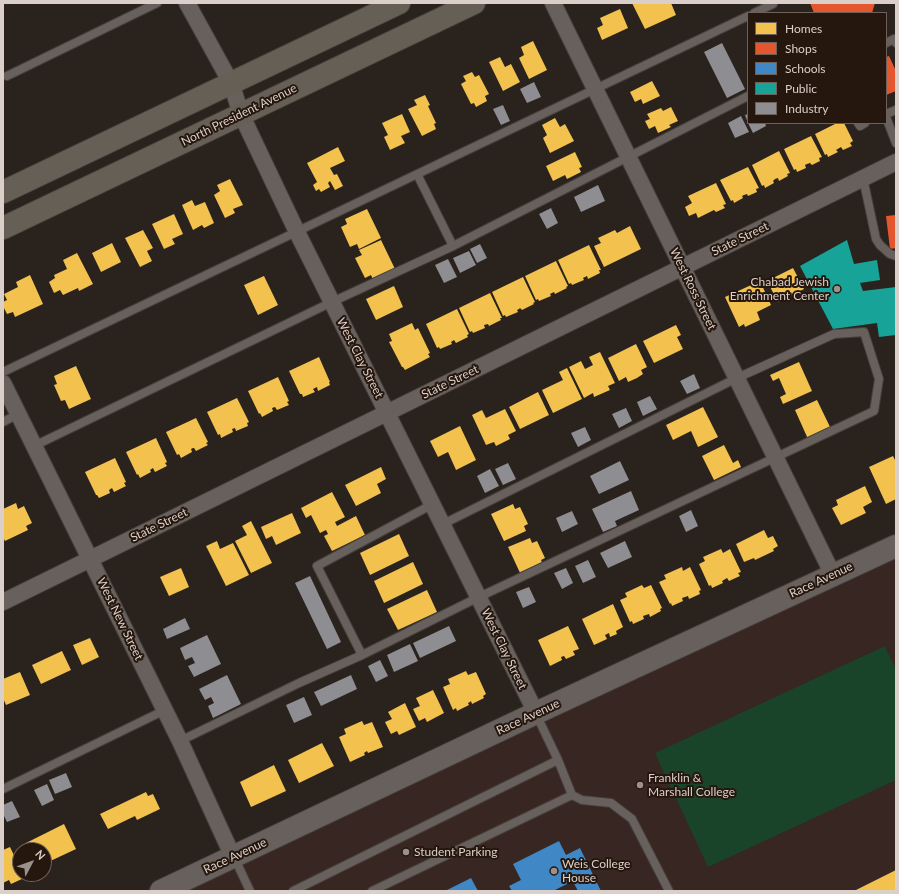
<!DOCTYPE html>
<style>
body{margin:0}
#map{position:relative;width:899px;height:894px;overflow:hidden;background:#2a221d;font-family:Lato,sans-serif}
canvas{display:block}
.frame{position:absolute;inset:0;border:4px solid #dacfc9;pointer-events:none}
.legend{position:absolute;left:747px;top:12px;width:140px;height:112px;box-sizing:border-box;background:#26170e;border:1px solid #6e6159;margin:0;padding:5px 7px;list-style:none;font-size:12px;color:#dacfc9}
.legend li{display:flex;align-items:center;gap:8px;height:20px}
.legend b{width:20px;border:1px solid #6e6159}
.north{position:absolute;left:12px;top:842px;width:40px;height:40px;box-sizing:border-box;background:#26170e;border:1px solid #6e6159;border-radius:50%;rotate:49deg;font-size:11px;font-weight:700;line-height:16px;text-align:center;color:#dacfc9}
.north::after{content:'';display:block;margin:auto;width:14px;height:18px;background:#9c928d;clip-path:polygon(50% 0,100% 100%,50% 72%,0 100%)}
</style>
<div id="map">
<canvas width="899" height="894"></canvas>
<div class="frame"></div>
<ul class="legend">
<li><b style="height:11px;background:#f2c14e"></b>Homes</li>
<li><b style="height:11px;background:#e4572e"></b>Shops</li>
<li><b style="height:11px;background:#3f88c5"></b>Schools</li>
<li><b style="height:11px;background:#17a398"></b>Public</li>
<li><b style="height:11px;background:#8d8d92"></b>Industry</li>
</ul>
<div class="north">N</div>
</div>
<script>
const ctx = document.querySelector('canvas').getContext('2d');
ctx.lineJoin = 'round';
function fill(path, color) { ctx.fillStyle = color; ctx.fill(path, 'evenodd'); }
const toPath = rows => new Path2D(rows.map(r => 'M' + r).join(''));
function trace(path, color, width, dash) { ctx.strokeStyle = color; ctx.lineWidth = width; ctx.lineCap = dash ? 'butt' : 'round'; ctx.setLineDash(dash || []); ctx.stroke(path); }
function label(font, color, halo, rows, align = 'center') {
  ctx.font = font + ' Lato,sans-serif'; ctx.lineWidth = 4; ctx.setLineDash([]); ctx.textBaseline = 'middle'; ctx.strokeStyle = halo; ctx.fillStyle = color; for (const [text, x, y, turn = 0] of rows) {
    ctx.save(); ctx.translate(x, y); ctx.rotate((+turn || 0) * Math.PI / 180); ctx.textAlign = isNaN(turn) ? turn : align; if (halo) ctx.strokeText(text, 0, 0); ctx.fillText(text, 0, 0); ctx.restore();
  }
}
fill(toPath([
 [896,546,896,891,161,891]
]), '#372621');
fill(toPath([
 [885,646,896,670,896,780,708,867,655,753]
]), '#1a4429');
fill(toPath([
 [632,3,671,3,676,15,645,29],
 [620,9,628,28,602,40,597,28,603,25,600,18],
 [533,41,547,70,529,79,519,58,524,55,521,47],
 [500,57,505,67,511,64,520,82,503,91,489,62],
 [472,72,475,77,479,75,489,94,485,96,487,101,476,107,474,103,471,104,461,84,466,81,463,76],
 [652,81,660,96,643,104,641,99,635,102,630,92],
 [425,95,430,105,428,106,436,123,434,124,436,129,422,136,408,109,417,105,414,100],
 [671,107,678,121,669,125,671,127,658,133,655,126,649,129,645,121,650,119,647,114,661,108,663,111],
 [402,114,410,132,401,136,405,143,390,150,384,137,388,135,382,123],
 [555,118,560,127,565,124,574,141,550,153,543,138,547,135,542,125],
 [837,123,844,123,853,141,850,143,852,146,843,150,841,147,836,150,838,152,828,157,827,154,825,155,815,134],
 [811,136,822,157,819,158,820,161,812,165,810,163,807,164,805,165,806,168,797,172,796,169,794,170,784,149],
 [338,147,345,161,330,168,334,175,337,174,343,186,335,190,330,181,328,183,330,187,321,192,319,189,316,191,313,185,317,182,307,163],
 [779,151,790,173,787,174,788,176,779,181,778,178,775,179,773,181,774,183,765,188,764,185,762,186,752,165],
 [575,152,582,167,579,168,581,172,567,179,565,175,553,181,546,166],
 [748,167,759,188,756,189,757,192,748,196,747,194,744,195,742,196,743,198,734,203,733,200,731,201,720,180],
 [230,179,243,205,233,209,235,213,225,218,214,195,220,191,217,185],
 [716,183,726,204,723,205,725,208,716,212,714,210,698,218,696,213,689,216,685,207,692,203,688,196],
 [192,200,195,206,205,202,214,223,204,228,202,225,193,230,182,205],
 [367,209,381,238,359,249,357,244,350,247,341,227,347,224,345,219],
 [174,214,183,234,172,239,175,244,164,249,152,224],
 [630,226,641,249,604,267,594,246,601,243,598,238,615,230,617,233],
 [143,230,153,248,147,251,152,261,140,267,125,238],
 [381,240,395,269,373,280,371,275,365,278,355,258,362,255,359,250],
 [112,243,121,262,101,272,92,253],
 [589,245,601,270,599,270,600,273,588,279,587,276,583,278,584,280,572,285,571,283,569,284,558,260],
 [77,253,93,284,79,291,78,288,63,295,60,290,54,293,49,282,55,278,54,275,67,269,63,260],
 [556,261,568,286,566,287,567,288,555,294,554,292,550,294,551,296,539,301,538,299,536,300,525,276],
 [793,268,804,289,778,302,767,281],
 [30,275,43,304,15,317,13,312,7,314,3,306,3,302,7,300,4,294,18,287,16,282],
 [264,276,278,305,258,315,244,285],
 [523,277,535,302,533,303,534,304,522,310,520,308,519,309,517,310,518,312,506,317,505,315,503,316,492,292],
 [760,281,771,305,757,312,760,320,745,327,744,324,739,327,725,297],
 [394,286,403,307,376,320,366,299],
 [490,293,502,318,500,318,501,320,489,326,488,324,484,325,485,328,473,333,472,331,470,332,459,308],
 [457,309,469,334,467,335,468,337,456,343,454,340,451,342,452,344,440,349,439,347,437,348,426,324],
 [412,323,415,330,418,328,430,353,428,354,430,357,405,370,403,367,402,367,389,342,392,341,389,334],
 [676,325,681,335,677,337,683,349,654,363,643,341],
 [636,344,647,367,641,370,643,374,637,378,628,382,626,377,619,381,608,358],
 [600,352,615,383,608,386,610,390,594,397,593,393,584,398,569,367,581,361,585,369,593,365,589,357],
 [319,357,330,382,329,382,330,385,318,391,317,387,313,389,315,392,303,397,302,394,300,394,289,371],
 [799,362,812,391,783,404,780,397,786,394,779,378,773,381,770,375],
 [76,366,91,399,69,409,65,400,61,401,54,385,57,384,54,376],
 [567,368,582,399,553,413,542,390,563,380,559,372],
 [278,377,289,401,287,402,289,405,277,410,275,407,272,408,273,411,262,417,260,413,259,414,248,391],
 [538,392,549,415,520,429,509,407],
 [237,398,249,422,247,423,248,426,236,431,235,428,232,429,233,432,221,438,220,434,218,435,207,412],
 [817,400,831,429,808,439,795,410],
 [703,407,718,437,698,447,691,431,673,440,666,425],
 [505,409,516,431,508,435,510,439,496,446,494,442,486,445,472,415,482,410,486,418],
 [196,418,208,442,206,443,208,445,196,451,194,448,193,448,191,449,192,452,181,458,179,454,177,455,166,432],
 [460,426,476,460,456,470,448,452,438,457,430,441],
 [156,438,167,462,165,463,167,466,155,472,153,468,150,470,151,472,140,478,138,474,137,475,126,452],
 [724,445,733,463,738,460,741,467,714,480,702,456],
 [893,456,896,462,896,499,886,504,869,467],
 [115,458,126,482,124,483,126,486,114,492,112,488,109,490,110,493,99,498,97,495,96,495,85,472],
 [381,467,386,479,377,484,381,493,356,506,345,485],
 [865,486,872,502,863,507,866,513,841,525,832,508,838,505,836,500],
 [332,492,345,517,335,522,337,526,356,516,365,535,332,551,324,536,328,534,326,530,320,533,311,515,306,518,301,508],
 [16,503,18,509,24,506,32,523,26,526,28,530,5,541,3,537,3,509],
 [513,504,515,509,520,507,528,524,524,526,526,531,504,541,491,514],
 [292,513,301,533,276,545,272,536,266,539,261,527],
 [251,521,272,563,251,573,235,541,247,535,242,526],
 [764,530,768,538,773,536,778,546,773,549,774,551,755,560,754,558,744,562,736,544],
 [399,534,409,556,370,575,360,553],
 [530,538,532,543,537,541,545,558,541,560,543,565,521,575,508,547],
 [217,541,220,549,233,543,249,575,226,586,206,546],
 [721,549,723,553,730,549,741,572,738,573,740,576,729,581,727,578,722,581,723,583,712,588,711,585,709,586,699,564,705,561,703,557],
 [413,562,423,584,384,603,374,581],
 [682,567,683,571,690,567,701,590,699,591,700,594,689,599,688,596,682,598,683,601,672,606,671,603,670,604,659,582,666,579,664,575],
 [181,568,189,587,169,596,160,577],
 [642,585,644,588,651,585,662,608,660,609,661,611,650,617,649,614,643,616,644,619,633,624,632,621,630,622,620,600,627,597,625,593],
 [427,590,437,612,398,630,387,609],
 [613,604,623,627,616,631,617,634,610,637,609,633,605,635,607,639,594,645,582,619],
 [568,626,579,649,573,651,575,655,566,659,564,656,561,657,562,660,550,666,538,640],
 [90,638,99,657,82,665,73,645],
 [62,651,71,670,41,684,32,665],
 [466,671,468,675,476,672,486,694,483,696,484,698,472,704,471,701,470,702,468,703,469,705,457,711,456,708,453,710,443,687,450,684,448,679],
 [20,672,30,695,6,705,3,698,3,679],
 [433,690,444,713,427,722,425,718,419,721,413,709,420,706,416,698],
 [405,703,416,727,399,735,397,731,391,734,385,722,392,719,388,712],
 [362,721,364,725,372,722,383,747,368,753,367,751,364,753,365,755,350,762,339,737,346,734,344,729],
 [322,743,334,766,299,783,288,760],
 [274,765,286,791,251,807,240,782],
 [146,792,148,796,153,794,160,809,137,820,135,816,108,829,100,814],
 [64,824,76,849,44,864,44,850,24,850,28,848,26,843],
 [10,847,20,868,20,874,23,874,24,878,11,884,9,880,3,883,3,850],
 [896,870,896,891,854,891]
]), '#f2c14e');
fill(toPath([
 [810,3,875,3,872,13,814,13],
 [889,56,896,71,896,91,886,95,886,57],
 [896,215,896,248,890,249,886,216]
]), '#e4572e');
fill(toPath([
 [559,841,566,855,580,848,601,891,578,891,571,878,566,881,567,884,553,891,512,891,509,886,521,880,513,864],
 [471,878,478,891,445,891]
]), '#3f88c5');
fill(toPath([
 [847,240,854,264,877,260,880,280,860,283,863,291,896,287,896,335,879,337,877,323,833,329,800,266]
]), '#17a398');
fill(toPath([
 [722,43,745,89,727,98,704,52],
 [534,82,541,97,527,103,520,89],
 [503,105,510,121,501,125,493,109],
 [748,114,748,123,745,115],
 [741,116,749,132,735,138,728,123],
 [748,123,765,123,766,126,753,133],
 [598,185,605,201,581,212,574,197],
 [551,208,558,223,547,229,539,214],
 [480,244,487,258,477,263,470,249],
 [469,251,476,265,460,273,453,258],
 [448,259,457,277,444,283,435,265],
 [694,374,700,388,687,394,680,381],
 [650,396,657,409,643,416,637,402],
 [626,408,632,421,619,428,612,414],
 [585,427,591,440,578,447,571,433],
 [620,461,629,480,599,494,590,476],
 [508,463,516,479,503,485,495,469],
 [490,469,499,486,485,493,477,476],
 [631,491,639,510,615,521,617,526,603,532,592,509],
 [691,510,698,526,686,532,679,516],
 [572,511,578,524,562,532,556,518],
 [625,541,632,557,608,568,600,553],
 [588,560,596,577,583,583,575,566],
 [566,568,573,583,562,589,554,573],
 [310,576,341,642,327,649,295,583],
 [529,587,536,602,523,608,516,592],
 [185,618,190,629,167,639,163,629],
 [449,626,456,641,420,658,413,643],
 [207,635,221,664,194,677,188,666,195,663,192,657,185,660,180,648],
 [410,644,418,661,394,672,387,655],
 [380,660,388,676,376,682,368,666],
 [227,675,241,704,213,718,208,706,214,703,211,697,205,700,199,689],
 [351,675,357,689,321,706,314,692],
 [304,697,312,715,294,723,286,705],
 [66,773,72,787,55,794,49,780],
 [47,784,54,800,42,806,34,790],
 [12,801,20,817,7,822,3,814,3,805]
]), '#8d8d92');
const lane = toPath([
 [754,13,773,4],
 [886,43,894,39,896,43],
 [7,76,157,3],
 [886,114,896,110],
 [886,117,896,143],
 [858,123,860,126,865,123],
 [417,174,453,246],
 [863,178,876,239,880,245,890,254,896,256],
 [3,372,748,16],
 [3,422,18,414],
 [34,446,332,302,453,246,748,96],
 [362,655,317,566,433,504],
 [536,714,558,760,572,795,582,800,611,803,632,819,669,891],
 [180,741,299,683,362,655,479,597,874,411,879,379,864,332,834,334,737,378,443,524],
 [3,789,165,710],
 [234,857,250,891],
 [293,891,558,760],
 [372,891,572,795]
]);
const street = toPath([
 [187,3,231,83,241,114,297,232,536,713],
 [553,3,833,575],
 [3,383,180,741,233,857],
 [3,602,896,162]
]);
const secondary = toPath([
 [161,891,536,713,896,546]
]);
const primary = toPath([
 [3,192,399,3],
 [3,228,474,3]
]);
trace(lane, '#463f3b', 10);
trace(street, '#463f3b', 18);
trace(secondary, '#463f3b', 24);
trace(primary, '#463f3b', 24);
trace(lane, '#67605c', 8);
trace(street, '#67605c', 16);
trace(secondary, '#67605c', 22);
trace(primary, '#665f55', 22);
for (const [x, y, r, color] of [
 [837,289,4,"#9c928d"],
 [640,785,4,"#9c928d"],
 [406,852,4,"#9c928d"],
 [554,871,4,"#9c928d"]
]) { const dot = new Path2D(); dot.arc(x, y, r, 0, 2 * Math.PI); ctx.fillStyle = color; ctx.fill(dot); trace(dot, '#26170e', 1.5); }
label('12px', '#dacfc9', '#26170e', [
 ["North President Avenue",239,115,-26],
 ["State Street",740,239,-26],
 ["West Ross Street",693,289,64],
 ["West Clay Street",360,358,63],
 ["State Street",450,382,-26],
 ["State Street",159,525,-26],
 ["Race Avenue",821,580,-25],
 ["West New Street",120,619,64],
 ["West Clay Street",504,649,64],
 ["Race Avenue",528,717,-25],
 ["Race Avenue",235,856,-25]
]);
label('12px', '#dacfc9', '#26170e', [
 ["Chabad Jewish",829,282,"right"],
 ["Enrichment Center",829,296,"right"],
 ["Franklin &",648,778],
 ["Marshall College",648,792],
 ["Student Parking",414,852],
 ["Weis College",562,864],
 ["House",562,878]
], 'left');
</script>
